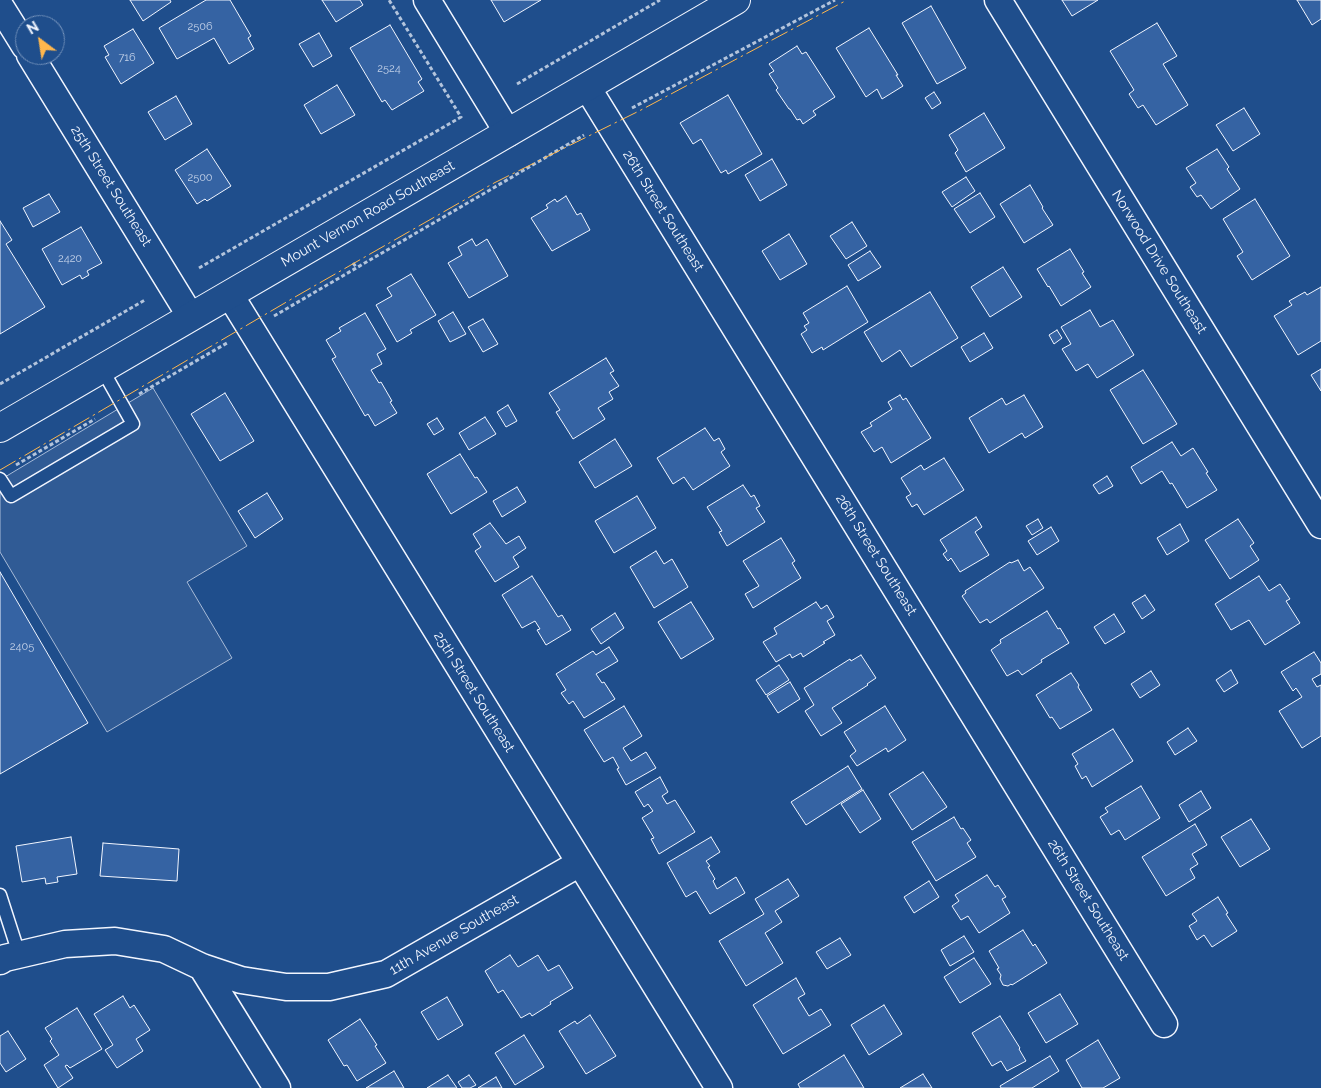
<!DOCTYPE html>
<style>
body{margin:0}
#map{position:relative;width:1321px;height:1088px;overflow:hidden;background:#1f4e8c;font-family:Raleway,sans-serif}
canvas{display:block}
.north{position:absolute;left:15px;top:15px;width:50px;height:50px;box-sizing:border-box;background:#1f4e8c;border:1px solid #7391ba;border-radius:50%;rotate:329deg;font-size:14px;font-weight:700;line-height:20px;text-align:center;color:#f2f6ff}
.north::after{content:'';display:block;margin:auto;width:18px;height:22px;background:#ffb74d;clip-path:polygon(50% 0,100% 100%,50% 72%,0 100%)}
</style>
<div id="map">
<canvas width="1321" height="1088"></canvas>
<div class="north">N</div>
</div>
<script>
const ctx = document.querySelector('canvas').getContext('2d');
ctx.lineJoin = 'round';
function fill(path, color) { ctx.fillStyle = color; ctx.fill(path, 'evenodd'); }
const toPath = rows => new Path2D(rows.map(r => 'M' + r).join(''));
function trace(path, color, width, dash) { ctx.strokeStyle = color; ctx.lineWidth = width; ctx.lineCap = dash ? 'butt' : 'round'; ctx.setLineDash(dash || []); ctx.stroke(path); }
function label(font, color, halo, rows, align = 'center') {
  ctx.font = font + ' Raleway,sans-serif'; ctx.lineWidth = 4; ctx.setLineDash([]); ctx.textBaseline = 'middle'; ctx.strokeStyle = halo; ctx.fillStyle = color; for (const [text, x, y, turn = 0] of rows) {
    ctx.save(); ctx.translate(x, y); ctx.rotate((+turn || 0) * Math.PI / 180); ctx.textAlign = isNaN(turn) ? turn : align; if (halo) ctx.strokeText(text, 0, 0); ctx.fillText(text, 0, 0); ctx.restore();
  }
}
const parking = toPath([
 [153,388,247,546,187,582,232,658,107,732,0,552,0,480,153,388]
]);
fill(parking, '#305b95');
trace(parking, '#a8bbd7', 1);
const building = toPath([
 [130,0,170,0,171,2,143,21,130,0],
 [206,0,230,0,251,36,248,38,254,49,229,64,214,38,177,59,159,28,206,0],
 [322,0,360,0,363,5,336,22,322,0],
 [491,0,541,0,504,22,491,0],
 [1062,0,1098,0,1072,16,1062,0],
 [1297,0,1321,0,1321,19,1312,25,1297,0],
 [931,6,966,68,937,84,902,23,931,6],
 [1157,23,1177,56,1163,64,1188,105,1156,125,1143,105,1138,108,1129,94,1134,90,1110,51,1157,23],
 [390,25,422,79,418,82,424,91,392,110,385,100,382,102,350,48,390,25],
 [869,28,898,75,896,75,903,86,882,99,877,89,866,97,836,48,869,28],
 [133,29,154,63,121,84,105,57,109,55,104,46,133,29],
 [319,33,332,56,313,67,299,44,319,33],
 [797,46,802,54,806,52,835,97,813,111,816,115,803,124,800,119,797,120,790,109,789,109,776,90,778,88,769,74,774,71,769,64,797,46],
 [337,85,355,115,321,134,304,105,337,85],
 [934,92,941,103,932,109,925,98,934,92],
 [728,95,762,154,728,174,726,170,721,173,701,139,693,144,680,123,728,95],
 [176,96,192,124,165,140,148,112,176,96],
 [1244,108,1260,134,1233,151,1216,125,1244,108],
 [984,113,1005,148,966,172,955,153,958,150,949,135,984,113],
 [207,149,231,186,207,201,205,199,197,204,175,170,207,149],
 [1217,149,1229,167,1227,169,1240,189,1211,209,1201,195,1197,197,1190,187,1196,183,1186,168,1217,149],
 [772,159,787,185,760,201,745,175,772,159],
 [966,177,975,191,952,207,942,192,966,177],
 [1030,185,1043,207,1042,208,1053,225,1024,243,1000,204,1030,185],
 [980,193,995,217,970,233,954,209,980,193],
 [49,194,60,212,33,227,23,208,49,194],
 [566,196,577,215,581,213,590,230,552,251,531,218,548,208,546,205,555,199,557,202,566,196],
 [1255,199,1290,256,1252,280,1237,256,1243,252,1223,219,1255,199],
 [0,221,12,240,6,244,45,307,0,334,0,221],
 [852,222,867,246,846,259,830,236,852,222],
 [81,227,102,263,87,271,89,275,82,279,80,275,62,285,42,249,81,227],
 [789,234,807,264,780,280,762,251,789,234],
 [472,239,476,246,487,239,508,276,469,298,448,263,462,255,458,247,472,239],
 [1070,249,1084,272,1082,273,1091,287,1061,306,1049,286,1048,287,1037,269,1070,249],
 [870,251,881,267,858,281,848,265,870,251],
 [1003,267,1022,297,990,317,971,287,1003,267],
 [411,274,436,315,410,330,412,333,397,342,376,305,392,296,387,288,411,274],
 [847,286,868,322,823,350,822,347,812,353,801,334,807,330,804,326,809,323,803,313,847,286],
 [1321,287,1321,341,1298,355,1274,316,1292,305,1289,301,1305,292,1307,295,1321,287],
 [930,292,958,338,911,367,900,350,882,362,864,332,930,292],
 [1090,310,1100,327,1113,320,1134,355,1097,378,1088,364,1076,371,1062,349,1071,344,1061,327,1090,310],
 [453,312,466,334,450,342,438,321,453,312],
 [365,313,386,349,377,354,382,364,371,370,379,383,381,382,392,401,390,402,397,413,375,426,368,414,365,416,332,359,336,357,326,340,341,331,339,328,365,313],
 [483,319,498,344,483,352,468,327,483,319],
 [1057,330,1062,338,1054,344,1049,335,1057,330],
 [984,333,993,348,970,362,961,347,984,333],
 [606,358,614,371,610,373,619,386,609,392,613,399,598,408,605,419,573,439,556,412,560,410,549,393,606,358],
 [1321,369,1321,391,1311,375,1321,369],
 [1143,370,1177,424,1143,444,1110,390,1143,370],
 [225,393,254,441,220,461,191,414,225,393],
 [900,395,903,400,906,398,931,438,891,463,882,447,874,452,861,432,872,426,870,423,892,409,888,402,900,395],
 [1024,395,1043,427,1025,438,1022,433,989,453,969,418,1002,398,1006,405,1024,395],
 [508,405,517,421,506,427,497,412,508,405],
 [485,417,496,434,469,450,459,433,485,417],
 [437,418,444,429,434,435,427,424,437,418],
 [705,428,714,441,719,438,725,449,721,452,730,466,693,490,684,477,673,484,657,458,705,428],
 [615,439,632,466,595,488,579,462,615,439],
 [1172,442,1181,456,1193,448,1208,472,1206,473,1217,490,1187,508,1172,483,1170,484,1162,471,1141,484,1131,467,1172,442],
 [460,454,475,478,477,477,487,492,451,514,427,474,460,454],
 [944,458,964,490,924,515,917,504,912,507,906,497,911,494,901,478,921,465,924,470,944,458],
 [1107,476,1113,486,1099,494,1093,485,1107,476],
 [743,485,751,497,754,495,760,506,756,508,765,522,727,546,719,532,722,531,707,507,743,485],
 [517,487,526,502,502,517,493,501,517,487],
 [267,493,283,519,255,538,238,511,267,493],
 [637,496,656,528,614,553,595,521,637,496],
 [976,517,982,527,975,532,989,555,960,572,951,558,948,561,943,554,947,551,940,540,976,517],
 [1038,519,1043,528,1032,535,1026,526,1038,519],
 [1238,519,1254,543,1250,546,1259,560,1230,579,1205,540,1238,519],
 [490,523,506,544,519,536,526,548,513,557,519,567,495,582,475,551,481,547,473,534,490,523],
 [1180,524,1189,541,1167,555,1157,538,1180,524],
 [1051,527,1059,541,1037,555,1028,541,1051,527],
 [781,538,795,561,792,563,801,578,753,608,745,594,759,586,743,561,781,538],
 [656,551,664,564,672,559,688,587,654,608,630,567,656,551],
 [1018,560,1024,571,1030,567,1044,588,990,623,987,619,980,623,962,596,966,593,965,591,1010,562,1011,563,1018,560],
 [0,572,88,723,0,774,0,572],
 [532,576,558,617,562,615,571,630,546,645,537,630,540,629,535,621,522,628,502,595,532,576],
 [1259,576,1269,591,1280,584,1290,599,1286,601,1300,623,1265,645,1249,620,1231,630,1215,604,1259,576],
 [1145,595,1155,610,1142,619,1132,603,1145,595],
 [691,602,714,639,681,659,658,622,691,602],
 [816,602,821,609,827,605,834,617,827,621,835,635,823,642,825,643,803,657,801,653,792,658,790,654,776,662,763,642,777,634,774,628,816,602],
 [1047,611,1058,629,1060,628,1069,643,1041,660,1042,662,1022,675,1018,670,1007,676,991,650,1001,643,1000,640,1047,611],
 [615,613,624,628,601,644,591,629,615,613],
 [1114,614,1125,632,1105,644,1094,627,1114,614],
 [609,647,618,661,596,674,602,683,604,682,615,699,584,718,573,701,569,704,561,693,566,690,556,674,593,651,596,655,609,647],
 [1314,652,1321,663,1321,674,1312,679,1317,687,1321,685,1321,736,1302,748,1279,711,1302,697,1296,688,1293,691,1281,672,1314,652],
 [861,655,876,678,867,684,868,685,832,708,842,723,821,736,805,711,814,705,804,688,850,659,851,661,861,655],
 [779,665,789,680,766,695,756,680,779,665],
 [1231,670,1238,683,1224,692,1216,680,1231,670],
 [1151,671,1160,685,1140,698,1131,684,1151,671],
 [1071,673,1079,685,1078,687,1092,710,1060,729,1052,717,1050,718,1036,695,1071,673],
 [790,682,800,699,778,713,767,696,790,682],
 [624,706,642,736,623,748,631,761,646,752,656,768,626,785,617,769,619,768,613,757,604,762,584,730,624,706],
 [885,706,906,740,888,752,886,748,857,766,850,756,856,751,844,732,885,706],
 [1188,728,1197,741,1175,755,1167,742,1188,728],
 [1113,729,1133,761,1092,787,1086,776,1082,779,1075,766,1078,764,1072,754,1113,729],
 [848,766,862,789,806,825,791,802,848,766],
 [923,772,947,807,912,830,889,794,923,772],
 [660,777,668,792,662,796,667,804,675,800,695,832,659,854,651,839,654,838,642,818,653,811,648,804,644,807,635,792,660,777],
 [1141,786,1160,818,1125,840,1119,830,1111,835,1100,817,1108,812,1105,808,1141,786],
 [863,790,881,819,860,833,841,804,863,790],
 [1201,791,1211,808,1189,822,1179,805,1201,791],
 [954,817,961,829,963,828,971,840,967,843,976,857,936,881,912,842,954,817],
 [1251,819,1270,849,1240,867,1221,837,1251,819],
 [1195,824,1207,845,1192,854,1198,864,1190,869,1195,878,1166,896,1142,857,1195,824],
 [71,837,77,874,57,877,58,882,46,884,45,878,22,882,16,846,71,837],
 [711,837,720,852,706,861,710,866,708,867,715,879,713,881,717,889,736,877,745,893,710,914,696,891,686,897,667,863,711,837],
 [103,843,179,849,177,881,100,876,103,843],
 [987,875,995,887,998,885,1006,897,1002,899,1010,913,979,933,968,916,961,920,952,906,959,901,955,895,987,875],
 [788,879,799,896,775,911,782,922,765,933,783,963,746,986,719,941,764,914,755,899,788,879],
 [929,881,939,897,914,913,904,897,929,881],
 [1218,897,1228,913,1226,914,1237,931,1212,947,1204,935,1197,940,1189,926,1197,921,1192,914,1218,897],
 [1023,930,1033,946,1035,944,1047,963,1012,985,1011,984,1008,986,1003,985,1000,979,1001,975,997,969,999,968,989,951,1023,930],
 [964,936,974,952,950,966,941,950,964,936],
 [840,938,851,955,827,969,816,952,840,938],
 [510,955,518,967,538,955,548,971,559,965,573,988,550,1002,551,1004,532,1016,530,1013,521,1018,503,990,498,993,485,971,510,955],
 [974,958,991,984,960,1003,944,977,974,958],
 [796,978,805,994,798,998,809,1016,821,1009,831,1025,783,1054,753,1005,796,978],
 [1060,994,1078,1024,1046,1043,1028,1013,1060,994],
 [123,996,130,1008,134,1005,150,1030,136,1039,143,1051,117,1068,105,1050,113,1045,94,1014,123,996],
 [447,997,463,1025,438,1040,421,1012,447,997],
 [884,1005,902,1034,869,1055,851,1025,884,1005],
 [77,1008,102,1049,70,1068,67,1065,65,1066,73,1078,58,1088,44,1065,59,1055,50,1041,52,1039,45,1028,77,1008],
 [590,1015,616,1056,586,1074,559,1031,575,1021,577,1024,590,1015],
 [1000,1016,1020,1048,1019,1049,1026,1061,1007,1071,1001,1061,992,1066,972,1033,1000,1016],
 [360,1019,377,1045,375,1046,386,1063,357,1081,347,1065,344,1066,328,1040,360,1019],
 [8,1031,26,1059,6,1072,0,1063,0,1036,8,1031],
 [524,1035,544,1067,515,1085,495,1053,524,1035],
 [1098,1040,1120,1078,1103,1088,1082,1088,1066,1060,1098,1040],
 [844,1055,864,1088,800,1088,798,1084,844,1055],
 [1050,1056,1059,1071,1032,1088,1001,1088,1000,1086,1050,1056],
 [394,1071,404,1088,366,1088,394,1071],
 [923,1074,932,1088,900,1088,923,1074],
 [448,1075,457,1088,427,1088,448,1075],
 [469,1075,476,1085,470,1088,462,1088,458,1082,469,1075],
 [496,1077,502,1088,478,1088,496,1077]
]);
fill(building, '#3563a3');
trace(building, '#f2f6ff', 1);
const service = toPath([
 [0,479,11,496,133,424,102,369],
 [0,895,19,954]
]);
const minor = toPath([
 [427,0,508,133],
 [998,0,1321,525],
 [0,6,25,46],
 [30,55,191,317],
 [587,87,1164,1024],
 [230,295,719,1088],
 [0,961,5,958,65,944,115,941,164,949,202,967,241,980,286,987,329,987,386,974,580,863],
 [202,967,277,1088]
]);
const primary = toPath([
 [0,428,736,0]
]);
trace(service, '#f2f6ff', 15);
trace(minor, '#f2f6ff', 29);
trace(primary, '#f2f6ff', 30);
trace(toPath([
 [517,84,660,0],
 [632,108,835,0],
 [353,263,356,267],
 [199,268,461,117,389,0],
 [274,316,584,135],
 [0,384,145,300],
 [139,394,227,343],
 [16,465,95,419]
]), '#b3c4dc', 3, [4, 2.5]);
trace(service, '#1f4e8c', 12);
trace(minor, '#1f4e8c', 26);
trace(primary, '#1f4e8c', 28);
trace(toPath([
 [0,470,295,297,494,183,641,110,847,0]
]), '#ffb74d', 1, [18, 4, 2.5, 4]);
label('11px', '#c3d1e8', null, [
 ["2506",200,27],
 ["716",127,58],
 ["2524",389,69],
 ["2500",200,178],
 ["2420",70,259],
 ["2405",22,647]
]);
label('14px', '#f2f6ff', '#1f4e8c', [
 ["25th Street Southeast",111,186,58],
 ["26th Street Southeast",663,211,58],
 ["Mount Vernon Road Southeast",368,214,-30],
 ["Norwood Drive Southeast",1159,262,58],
 ["26th Street Southeast",876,555,58],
 ["25th Street Southeast",474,692,58],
 ["26th Street Southeast",1088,900,58],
 ["11th Avenue Southeast",454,935,-30]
]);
</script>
